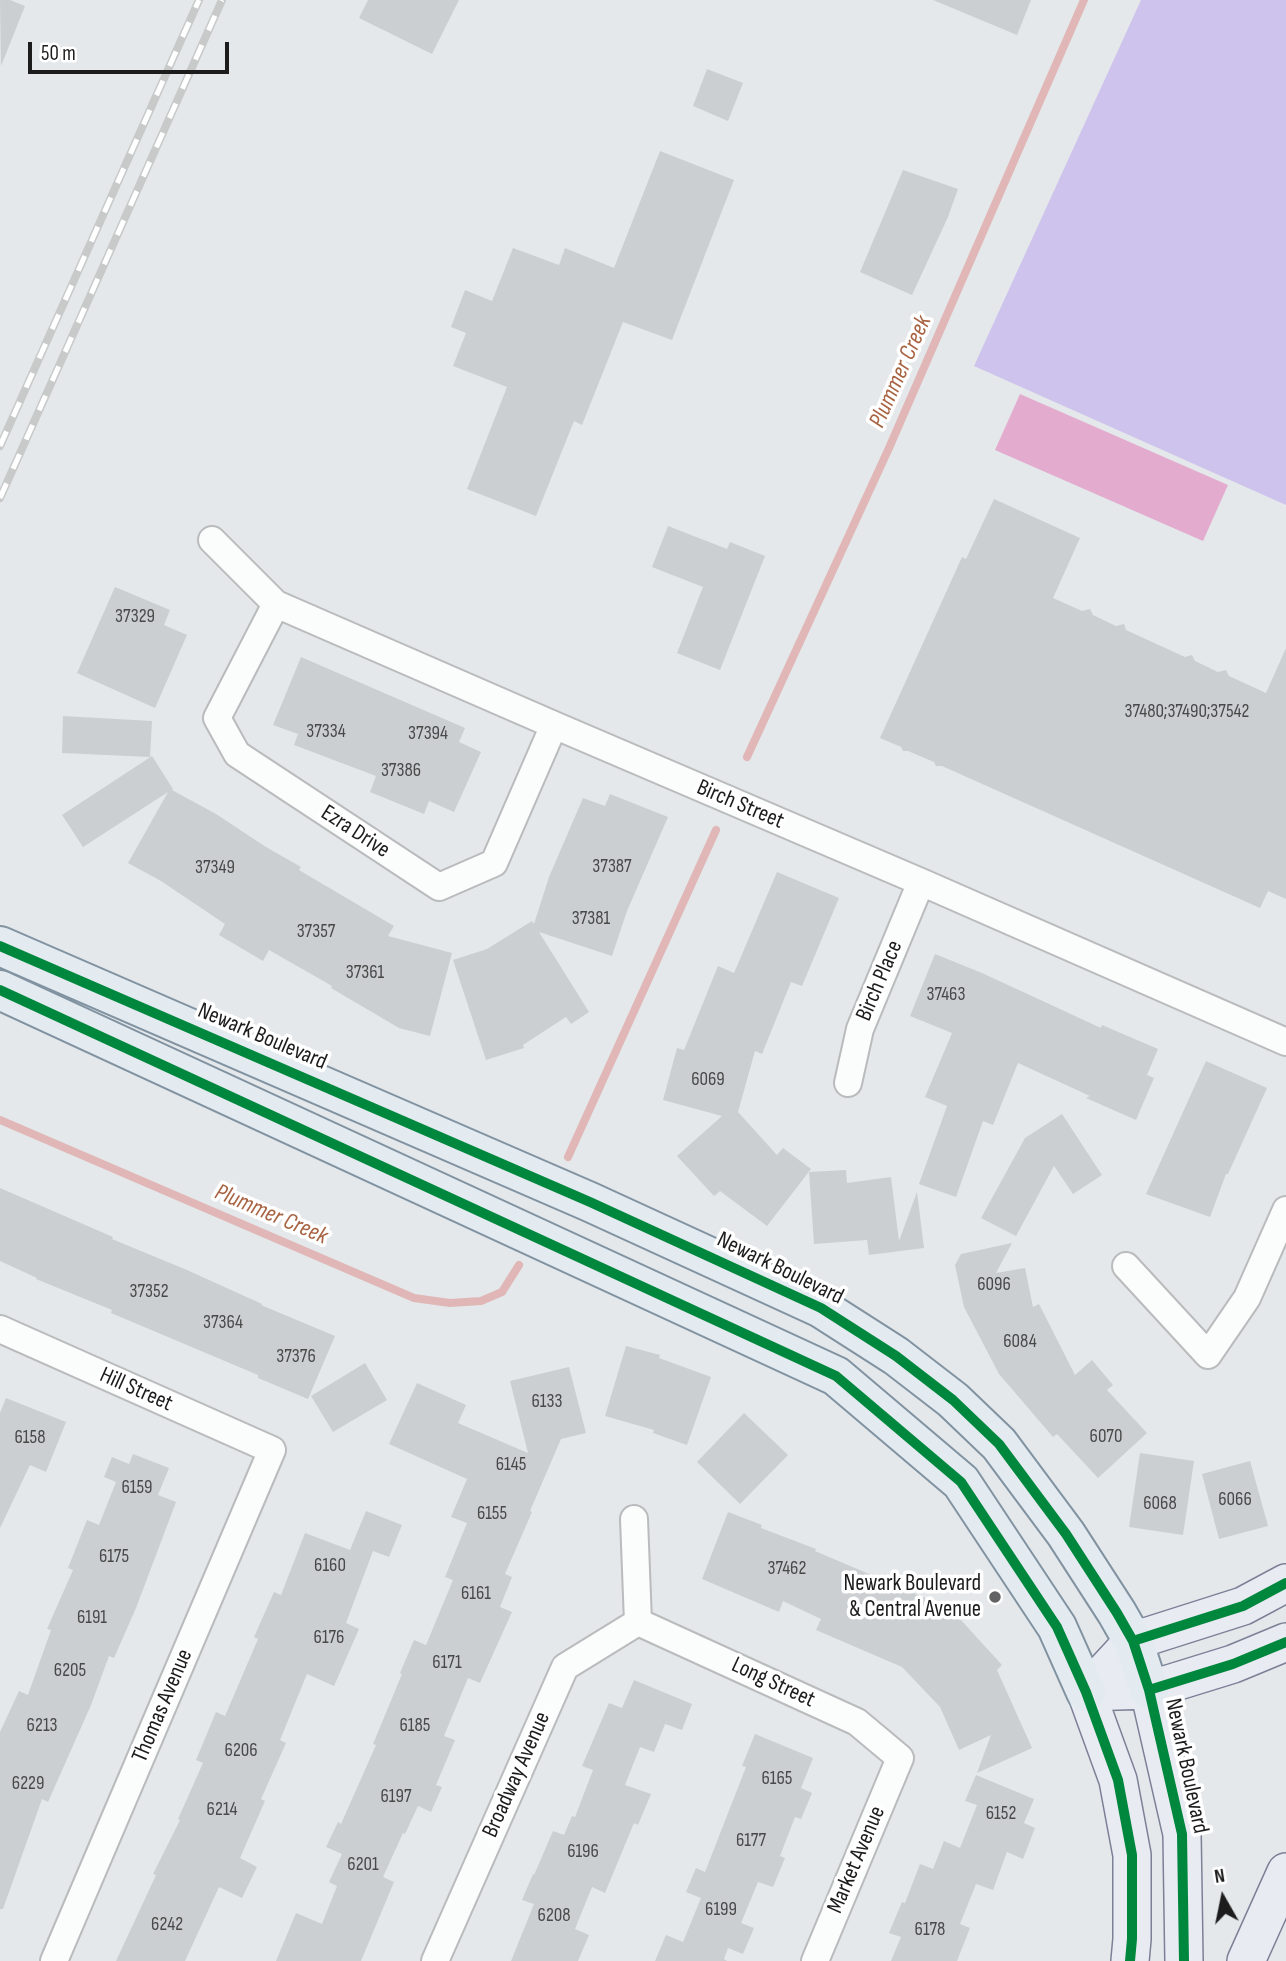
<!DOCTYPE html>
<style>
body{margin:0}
#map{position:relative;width:1286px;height:1961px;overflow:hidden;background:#e4e8eb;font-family:"Sofia Sans Condensed",sans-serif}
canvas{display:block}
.north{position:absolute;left:1188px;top:1863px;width:70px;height:70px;-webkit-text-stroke:5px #fff;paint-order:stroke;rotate:351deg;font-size:19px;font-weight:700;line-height:28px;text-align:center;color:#1c1c1c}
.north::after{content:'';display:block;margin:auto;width:24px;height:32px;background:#1c1c1c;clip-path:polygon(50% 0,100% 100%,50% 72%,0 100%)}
.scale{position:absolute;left:28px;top:42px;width:201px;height:32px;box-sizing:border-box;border:4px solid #1c1c1c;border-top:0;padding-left:9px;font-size:21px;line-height:24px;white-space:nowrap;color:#1c1c1c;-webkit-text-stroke:5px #fff;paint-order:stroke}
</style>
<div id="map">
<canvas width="1286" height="1961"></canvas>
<div class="north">N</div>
<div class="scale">50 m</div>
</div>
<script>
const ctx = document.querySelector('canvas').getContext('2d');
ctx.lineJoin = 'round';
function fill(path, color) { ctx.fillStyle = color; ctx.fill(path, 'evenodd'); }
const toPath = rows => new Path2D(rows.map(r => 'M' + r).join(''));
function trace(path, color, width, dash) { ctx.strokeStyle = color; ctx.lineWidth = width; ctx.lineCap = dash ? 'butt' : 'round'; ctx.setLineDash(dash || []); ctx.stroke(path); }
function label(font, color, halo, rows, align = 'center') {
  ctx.font = font + ' "Sofia Sans Condensed",sans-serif'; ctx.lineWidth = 7; ctx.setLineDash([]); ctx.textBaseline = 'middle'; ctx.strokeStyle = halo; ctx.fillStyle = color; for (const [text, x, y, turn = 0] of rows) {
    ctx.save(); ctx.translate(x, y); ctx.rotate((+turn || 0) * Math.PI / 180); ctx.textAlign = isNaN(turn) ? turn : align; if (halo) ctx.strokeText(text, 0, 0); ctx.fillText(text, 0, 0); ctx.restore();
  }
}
fill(toPath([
 [1141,0,1286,0,1286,505,974,366]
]), '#cdc3ec');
fill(toPath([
 [1020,394,1228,485,1203,541,995,450]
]), '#e3acce');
trace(toPath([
 [747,757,889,448,1084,0],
 [0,1120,414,1298,450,1303,481,1301,502,1292,519,1265],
 [568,1157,716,830]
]), '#e0b7b6', 8);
fill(toPath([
 [0,0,10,0,25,6,1,66],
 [368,0,459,0,432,54,359,18],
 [933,0,1031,0,1017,35],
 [707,69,743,83,728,121,693,106],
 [660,151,734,180,672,340,623,322,582,425,574,421,536,516,467,489,507,387,453,366,466,333,451,327,465,290,492,301,513,248,559,265,565,248,614,268],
 [903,170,958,189,948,217,912,295,860,272],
 [994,499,1080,538,1053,598,1082,611,1090,609,1093,615,1116,626,1124,624,1126,630,1185,657,1192,655,1195,661,1218,672,1226,670,1229,676,1266,693,1286,648,1286,899,1268,891,1260,908,942,766,936,766,934,762,908,751,903,751,901,747,880,738,962,557,966,559],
 [668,526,727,549,730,542,765,556,720,670,677,653,703,587,652,567],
 [115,587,170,610,164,625,187,635,155,708,77,673],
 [301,657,465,728,459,742,481,752,454,812,429,801,424,814,370,792,376,776,294,745,298,734,273,725],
 [63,716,152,721,150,757,62,753],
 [152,756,173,789,172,790,216,814,266,847,301,867,299,870,394,926,388,936,452,953,430,1036,399,1028,331,988,332,986,269,950,263,961,219,935,225,924,161,881,128,863,168,792,83,847,62,815],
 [610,794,668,817,627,911,612,956,539,932,589,1012,571,1024,566,1017,523,1045,524,1048,486,1060,453,960,487,949,532,921,534,924,549,877,583,798,605,806],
 [777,872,839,898,802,986,791,982,762,1054,755,1051,738,1112,777,1155,783,1148,811,1169,767,1226,720,1191,714,1196,677,1156,722,1116,663,1100,677,1048,684,1050,718,966,734,973],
 [935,954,982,973,1101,1028,1102,1025,1158,1049,1147,1075,1154,1078,1136,1120,1086,1098,1090,1096,1018,1063,993,1125,983,1121,956,1197,919,1184,947,1106,925,1097,952,1033,910,1016],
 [1206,1061,1267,1088,1228,1174,1226,1174,1210,1217,1146,1194],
 [1062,1114,1102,1175,1073,1194,1054,1166,1016,1236,981,1218,1025,1138],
 [846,1170,847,1183,891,1177,899,1241,917,1192,924,1248,869,1255,867,1240,814,1244,809,1172],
 [0,1188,113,1237,112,1239,187,1270,262,1304,261,1305,335,1336,308,1399,258,1378,258,1375,111,1313,112,1310,36,1279,37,1278,0,1261],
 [1012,1243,996,1273,1025,1268,1033,1307,1039,1304,1075,1375,1092,1360,1113,1385,1107,1390,1147,1433,1098,1478,1057,1434,1053,1437,999,1374,964,1307,955,1265,961,1254],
 [626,1346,660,1355,659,1358,711,1377,687,1445,653,1433,654,1430,605,1416],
 [365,1363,387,1400,333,1432,311,1396],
 [569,1367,586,1433,561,1439,530,1511,532,1512,505,1574,512,1577,500,1607,512,1612,480,1683,468,1678,444,1736,455,1740,436,1785,442,1787,431,1812,418,1806,405,1834,403,1833,383,1877,394,1882,361,1961,276,1961,296,1913,322,1924,337,1886,329,1882,342,1854,326,1847,338,1822,341,1824,376,1745,373,1744,402,1674,400,1673,414,1640,426,1645,453,1580,445,1577,467,1523,451,1517,467,1479,389,1444,417,1383,466,1405,458,1423,528,1453,510,1381],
 [6,1398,66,1422,46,1472,30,1465,0,1528,0,1413],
 [744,1413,788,1455,740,1504,697,1462],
 [1140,1453,1194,1461,1183,1535,1129,1527],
 [133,1454,169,1468,158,1495,176,1502,136,1608,114,1658,109,1656,91,1705,48,1802,42,1799,3,1909,0,1909,0,1732,19,1691,28,1695,51,1630,47,1629,73,1570,68,1568,87,1520,99,1525,116,1482,104,1477,112,1457,129,1464],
 [1250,1461,1268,1526,1219,1539,1202,1474],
 [366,1511,402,1525,389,1557,373,1551,346,1623,359,1629,334,1686,307,1674,280,1740,286,1743,261,1799,265,1801,240,1858,257,1867,242,1898,219,1887,185,1961,116,1961,156,1875,153,1874,180,1820,178,1819,203,1763,196,1760,216,1712,225,1716,258,1639,254,1637,274,1592,281,1595,305,1533,350,1550],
 [728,1512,762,1525,761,1528,816,1549,815,1551,876,1577,876,1578,950,1608,1002,1665,997,1670,1032,1748,977,1773,991,1735,959,1750,940,1707,902,1667,816,1630,821,1619,783,1601,779,1612,702,1579],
 [634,1680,692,1704,682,1730,665,1724,654,1752,640,1747,625,1785,651,1794,638,1825,634,1823,605,1893,592,1887,575,1929,589,1935,578,1961,511,1961,534,1904,522,1900,533,1874,534,1875,553,1831,564,1835,572,1816,575,1817,593,1770,582,1766,609,1703,622,1708],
 [755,1734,813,1758,801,1788,812,1793,801,1819,795,1817,780,1856,785,1858,773,1887,758,1882,741,1923,754,1928,743,1954,728,1948,724,1959,727,1961,655,1961,666,1935,683,1942,701,1898,686,1892,696,1868,705,1872,746,1767,742,1766],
 [976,1775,1034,1799,1024,1823,1035,1828,1023,1859,1007,1852,993,1890,976,1884,960,1924,970,1928,957,1961,891,1961,901,1937,889,1933,902,1902,905,1903,920,1864,933,1869,944,1841,960,1848,977,1805,965,1801]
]), '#cbcfd1');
const street = toPath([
 [212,540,276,604,554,725,921,882,1286,1042],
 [276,604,217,718,237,754,439,887,494,863,554,725],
 [848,1083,860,1029,921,882],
 [1126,1266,1208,1355,1247,1298,1286,1210],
 [0,1329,272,1450,54,1961],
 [634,1519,638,1622],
 [638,1622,857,1722,900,1758,815,1961],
 [435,1961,565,1667,638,1622]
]);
const secondary = toPath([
 [1149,1690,1182,1834,1184,1961],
 [1086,1692,1118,1780,1132,1855,1132,1939,1130,1961],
 [1086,1692,1133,1641,1243,1606,1286,1583],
 [1086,1692,1149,1690,1233,1664,1286,1642],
 [1246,1961,1286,1872]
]);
const primary = toPath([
 [0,946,590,1202,821,1308,896,1356,953,1400,999,1444,1066,1534,1117,1613,1133,1641,1149,1690],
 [0,990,836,1376,961,1482,1057,1627,1086,1692]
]);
trace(street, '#b9bbbc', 30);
trace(secondary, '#7c8096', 40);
trace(primary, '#8192a1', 42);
trace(street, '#fbfcfc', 26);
trace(secondary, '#e9ebf3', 37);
trace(primary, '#e3ebf0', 38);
const rail = toPath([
 [0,446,199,0],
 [0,498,222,0]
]);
trace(rail, '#c8c9c9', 8);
trace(rail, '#fff', 5, [16]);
trace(toPath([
 [0,946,590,1202,821,1308,896,1356,953,1400,999,1444,1066,1534,1117,1613,1133,1641,1149,1690,1182,1834,1184,1961],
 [0,990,836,1376,961,1482,1057,1627,1086,1692,1118,1780,1132,1855,1132,1939,1130,1961],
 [1133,1641,1243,1606,1286,1583],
 [1149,1690,1233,1664,1286,1642]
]), '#00873e', 10);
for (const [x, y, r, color] of [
 [995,1597,7,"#626364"]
]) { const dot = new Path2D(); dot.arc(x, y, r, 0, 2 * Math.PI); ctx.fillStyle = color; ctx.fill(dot); trace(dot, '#fff', 2.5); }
label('19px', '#484949', null, [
 ["37329",135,617],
 ["37480;37490;37542",1187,712],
 ["37334",326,732],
 ["37394",428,734],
 ["37386",401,771],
 ["37387",612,867],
 ["37349",215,868],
 ["37381",591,919],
 ["37357",316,932],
 ["37361",365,973],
 ["37463",946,995],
 ["6069",708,1080],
 ["6096",994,1285],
 ["37352",149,1292],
 ["37364",223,1323],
 ["6084",1020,1342],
 ["37376",296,1357],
 ["6133",547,1402],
 ["6070",1106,1437],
 ["6158",30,1438],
 ["6145",511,1465],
 ["6159",137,1488],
 ["6066",1235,1500],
 ["6068",1160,1504],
 ["6155",492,1514],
 ["6175",114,1557],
 ["6160",330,1566],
 ["37462",787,1569],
 ["6161",476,1594],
 ["6191",92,1618],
 ["6176",329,1638],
 ["6171",447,1663],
 ["6205",70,1671],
 ["6213",42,1726],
 ["6185",415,1726],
 ["6206",241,1751],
 ["6165",777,1779],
 ["6229",28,1784],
 ["6197",396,1797],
 ["6214",222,1810],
 ["6152",1001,1814],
 ["6177",751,1841],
 ["6196",583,1852],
 ["6201",363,1865],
 ["6199",721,1910],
 ["6208",554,1916],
 ["6242",167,1925],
 ["6178",930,1930]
]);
label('23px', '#1c1c1c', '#fff', [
 ["Birch Street",740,805,23],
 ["Ezra Drive",355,832,33],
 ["Birch Place",880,981,-67],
 ["Newark Boulevard",262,1037,23],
 ["Newark Boulevard",780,1269,26],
 ["Hill Street",136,1390,24],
 ["Long Street",773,1683,25],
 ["Thomas Avenue",163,1706,-67],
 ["Newark Boulevard",1186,1766,78],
 ["Broadway Avenue",517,1775,-66],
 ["Market Avenue",857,1860,-67]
]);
label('23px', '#1c1c1c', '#fff', [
 ["Newark Boulevard",981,1584],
 ["& Central Avenue",981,1610]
], 'right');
label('italic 24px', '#a86342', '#fff', [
 ["Plummer Creek",901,372,-66],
 ["Plummer Creek",271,1215,23]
]);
</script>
